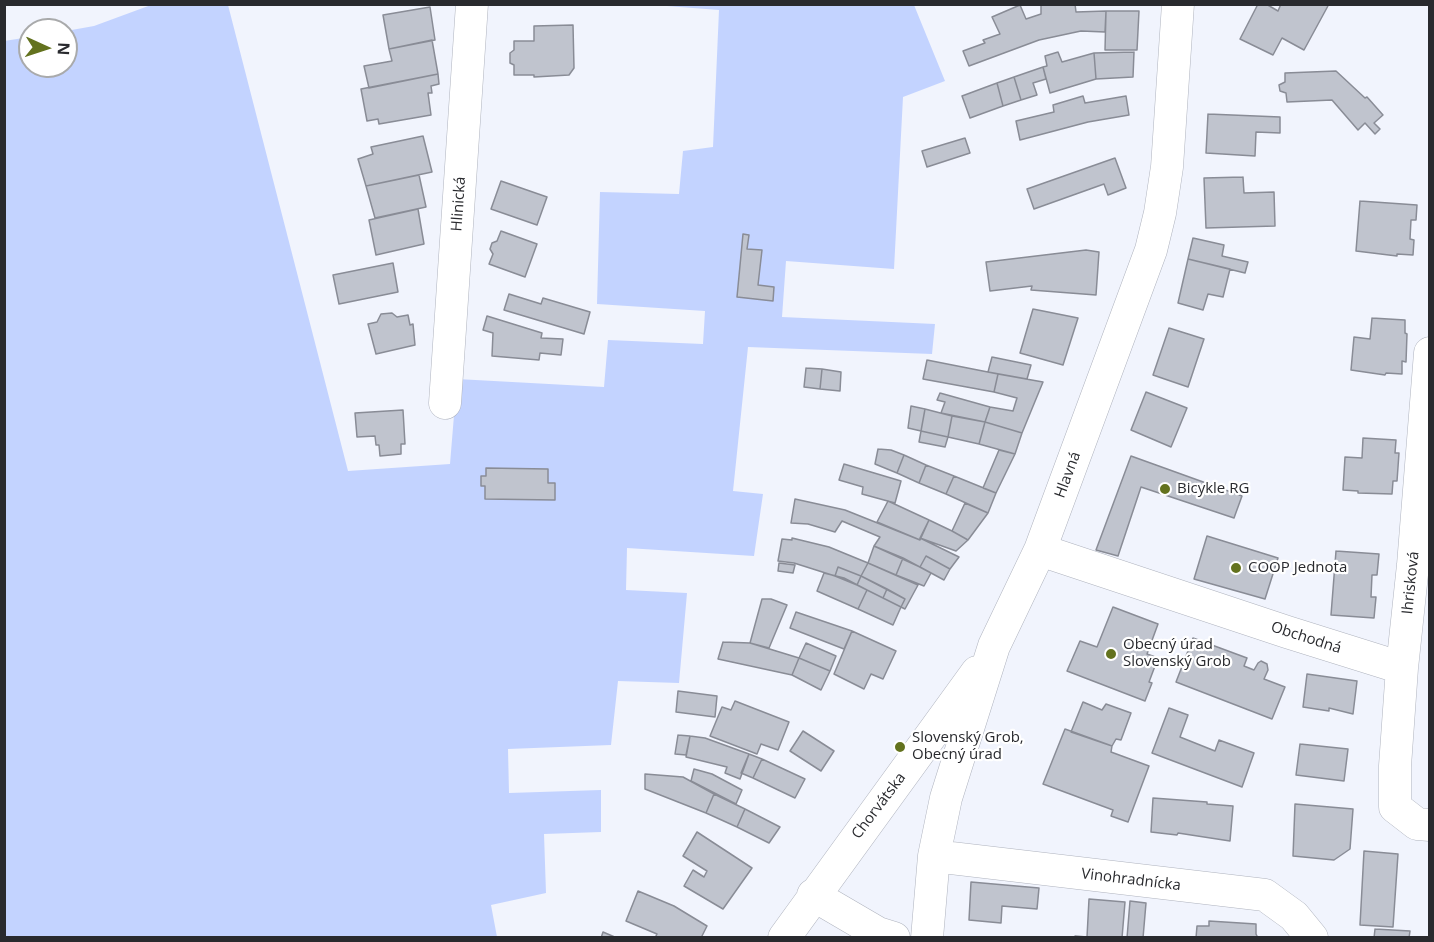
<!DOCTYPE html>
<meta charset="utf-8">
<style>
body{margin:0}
#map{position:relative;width:1434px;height:942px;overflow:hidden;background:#f1f4fd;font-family:"Open Sans",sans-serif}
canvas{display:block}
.frame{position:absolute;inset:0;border:6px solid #292a2e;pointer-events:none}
.north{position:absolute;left:18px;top:18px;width:60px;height:60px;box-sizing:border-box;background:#fff;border:2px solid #a9aaab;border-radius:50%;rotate:93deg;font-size:16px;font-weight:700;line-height:24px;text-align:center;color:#292a2e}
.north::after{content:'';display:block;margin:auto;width:21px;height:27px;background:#63721e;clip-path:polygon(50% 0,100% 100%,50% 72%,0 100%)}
</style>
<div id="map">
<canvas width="1434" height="942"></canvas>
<div class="frame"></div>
<div class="north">N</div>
</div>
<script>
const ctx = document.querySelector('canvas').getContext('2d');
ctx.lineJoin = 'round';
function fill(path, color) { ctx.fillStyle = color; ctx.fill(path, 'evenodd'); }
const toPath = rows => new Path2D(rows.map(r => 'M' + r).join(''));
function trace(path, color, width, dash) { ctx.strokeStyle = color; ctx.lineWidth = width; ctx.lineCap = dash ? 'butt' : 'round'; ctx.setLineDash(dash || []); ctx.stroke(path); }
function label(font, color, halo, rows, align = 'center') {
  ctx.font = font + ' "Open Sans",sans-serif'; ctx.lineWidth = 4.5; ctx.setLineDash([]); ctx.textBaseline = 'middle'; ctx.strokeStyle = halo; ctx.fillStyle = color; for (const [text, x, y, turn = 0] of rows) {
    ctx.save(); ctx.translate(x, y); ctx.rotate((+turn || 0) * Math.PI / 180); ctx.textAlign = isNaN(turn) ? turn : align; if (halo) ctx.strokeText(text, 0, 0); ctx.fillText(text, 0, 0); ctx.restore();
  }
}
fill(toPath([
 [151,5,228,5,348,471,450,464,457,379,604,387,608,340,703,344,705,311,597,304,600,192,679,194,683,151,713,147,719,10,654,5,914,5,945,81,903,97,894,269,786,261,782,317,935,324,932,354,748,347,733,491,763,494,754,556,627,548,626,590,687,593,679,683,618,681,611,745,508,749,509,793,601,790,601,832,544,834,546,893,491,905,497,937,5,937,4,41,30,37,30,66,66,66,66,31,94,26]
]), '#c3d3ff');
const building = toPath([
 [1075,4,1076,12,1106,11,1105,32,1081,31,1039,40,969,66,963,51,985,43,983,40,1000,34,992,17,1020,5,1026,19,1041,14,1041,5,1075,4],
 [1258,4,1266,4,1278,11,1281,4,1329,4,1304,50,1282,38,1273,55,1240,39,1258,4],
 [430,7,435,40,389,49,383,15,430,7],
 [1106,11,1139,11,1137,50,1105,50,1106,11],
 [573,25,574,68,569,75,534,77,534,75,514,75,514,65,510,63,510,53,514,50,514,41,534,41,534,26,573,25],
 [432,40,438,74,369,88,364,66,392,61,389,49,432,40],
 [1058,52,1062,62,1094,53,1096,79,1050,93,1043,67,1047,66,1045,56,1058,52],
 [1134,52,1133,77,1096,79,1094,53,1134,52],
 [1043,67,1046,79,1033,83,1037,95,1021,100,1014,77,1043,67],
 [1336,71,1365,98,1367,97,1383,115,1374,123,1380,129,1375,134,1365,123,1358,130,1332,100,1287,102,1286,93,1280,91,1279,85,1285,82,1285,73,1336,71],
 [438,74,439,84,431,86,432,93,428,93,431,115,379,124,378,119,367,121,361,89,438,74],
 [1014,77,1021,100,1003,106,997,83,1014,77],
 [997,83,1003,106,970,118,962,96,997,83],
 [1083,96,1085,103,1126,96,1129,115,1088,122,1020,140,1016,121,1054,112,1053,105,1083,96],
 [1208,114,1280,117,1280,133,1256,132,1255,156,1206,153,1208,114],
 [423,136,432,172,366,186,358,159,373,154,371,147,423,136],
 [965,138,970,153,927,167,922,151,965,138],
 [1115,158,1126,188,1108,195,1104,184,1034,209,1027,189,1115,158],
 [419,175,426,207,375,218,366,186,419,175],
 [1243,177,1244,193,1274,192,1275,226,1206,228,1204,178,1243,177],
 [501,181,547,197,537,225,491,209,501,181],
 [1360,201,1417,205,1416,220,1411,220,1410,239,1414,240,1413,255,1397,254,1397,256,1356,251,1360,201],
 [418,209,424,244,376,255,369,220,418,209],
 [501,231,537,244,525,277,489,264,493,254,490,249,492,243,497,241,501,231],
 [743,234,749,235,747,249,762,250,758,285,774,287,773,301,737,297,743,234],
 [1193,238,1224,245,1222,256,1248,262,1245,273,1188,259,1193,238],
 [1086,250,1099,252,1096,295,1031,290,1032,286,990,291,986,262,1086,250],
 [1188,259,1230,269,1223,297,1208,294,1203,310,1178,303,1188,259],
 [393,263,398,292,339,304,333,275,393,263],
 [509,294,541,304,543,298,590,312,584,334,504,310,509,294],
 [1033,309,1078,318,1063,365,1020,353,1033,309],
 [392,313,397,317,408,315,410,325,413,324,415,345,376,354,368,324,377,322,381,314,392,313],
 [487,316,542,333,541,338,563,339,561,355,540,353,539,360,492,356,493,333,483,330,487,316],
 [1372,318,1405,320,1405,333,1407,334,1406,362,1402,361,1402,374,1386,373,1385,375,1351,370,1354,337,1370,339,1372,318],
 [1169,328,1204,339,1188,387,1153,375,1169,328],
 [992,357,1031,365,1027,379,988,372,992,357],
 [927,360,998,374,994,392,923,379,927,360],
 [806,368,822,369,820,389,804,387,806,368],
 [822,369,841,372,840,391,820,389,822,369],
 [998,374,1043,382,1022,433,985,422,990,407,1013,411,1017,398,994,392,998,374],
 [1146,392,1187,408,1171,447,1131,430,1146,392],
 [940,393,990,407,985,422,941,413,945,402,937,400,940,393],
 [911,406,925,409,921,431,908,428,911,406],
 [925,409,952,416,948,437,921,431,925,409],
 [403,410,405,444,401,444,401,454,380,456,379,445,376,445,375,436,357,437,355,413,403,410],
 [952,416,985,422,979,444,948,437,952,416],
 [985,422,1022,433,1015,454,979,444,985,422],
 [921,431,948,437,945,447,919,442,921,431],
 [1363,438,1396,440,1395,453,1399,453,1397,481,1393,481,1392,494,1358,493,1358,491,1343,490,1345,457,1362,458,1363,438],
 [878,449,891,450,904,455,897,473,875,464,878,449],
 [999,450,1015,454,996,493,983,488,999,450],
 [904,455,926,465,919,483,897,473,904,455],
 [1131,456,1242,496,1234,518,1141,487,1118,556,1096,550,1131,456],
 [844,464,901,481,895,503,862,494,863,487,839,480,844,464],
 [926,465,954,476,946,494,919,483,926,465],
 [486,468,548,469,548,483,555,483,555,500,485,499,485,486,481,486,481,476,486,476,486,468],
 [954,476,996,493,988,513,946,494,954,476],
 [795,499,845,510,920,540,920,538,959,557,950,569,926,556,920,567,874,546,880,537,842,521,835,532,808,524,791,523,795,499],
 [888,501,929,520,920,540,877,522,888,501],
 [965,503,988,513,968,540,952,531,965,503],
 [929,520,952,531,968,540,956,551,920,538,929,520],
 [1207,536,1278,558,1265,599,1194,579,1207,536],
 [792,538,829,547,868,563,861,576,838,567,835,576,794,563,778,561,782,539,792,540,792,538],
 [874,546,903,558,896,575,868,563,874,546],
 [1336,551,1379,554,1377,575,1372,575,1371,597,1376,597,1374,618,1331,615,1336,551],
 [926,556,950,569,944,580,920,567,926,556],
 [903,558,931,573,924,586,896,575,903,558],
 [779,563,795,565,793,573,778,571,779,563],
 [868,563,918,585,905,609,901,607,905,599,861,576,868,563],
 [838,567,861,576,857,585,835,576,838,567],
 [824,573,844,578,867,590,858,609,817,591,824,573],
 [861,576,887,589,883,598,857,585,861,576],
 [887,589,905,599,901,607,883,598,887,589],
 [867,590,901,607,893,625,858,609,867,590],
 [762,599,771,599,787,605,769,648,750,643,762,599],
 [1113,607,1158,624,1147,654,1158,658,1149,682,1152,683,1145,701,1067,671,1080,641,1097,647,1113,607],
 [796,612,852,631,844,649,790,628,796,612],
 [852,631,896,651,883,679,871,674,864,689,834,674,852,631],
 [1193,638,1247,658,1244,666,1254,670,1258,663,1261,661,1267,664,1268,670,1264,679,1285,687,1272,719,1176,682,1193,638],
 [723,642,750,643,799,658,792,675,718,659,723,642],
 [806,643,836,656,830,671,799,658,806,643],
 [799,658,830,671,821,690,792,675,799,658],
 [1307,674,1357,681,1353,714,1329,708,1329,711,1303,707,1307,674],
 [678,691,717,696,715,717,676,712,678,691],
 [735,701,789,722,778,750,761,744,757,754,710,736,722,707,731,710,735,701],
 [1083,702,1102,710,1106,704,1131,713,1121,740,1116,739,1112,746,1071,732,1083,702],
 [1169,708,1188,715,1180,737,1215,751,1219,740,1254,753,1242,787,1152,753,1169,708],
 [1065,729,1112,746,1111,752,1149,766,1128,822,1111,816,1113,810,1043,784,1065,729],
 [803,731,834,751,821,771,790,751,803,731],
 [678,735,690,736,686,755,675,754,678,735],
 [690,736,705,738,749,754,740,779,725,773,727,767,686,757,690,736],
 [1300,744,1348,749,1344,781,1296,775,1300,744],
 [749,754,762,759,753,778,741,773,749,754],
 [762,759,805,779,795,798,753,778,762,759],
 [694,769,712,774,742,790,736,804,691,781,694,769],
 [645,774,683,777,714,794,706,813,645,789,645,774],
 [714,794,745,809,737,827,706,813,714,794],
 [1153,798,1207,802,1207,804,1233,806,1230,841,1178,833,1177,835,1151,832,1153,798],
 [1295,804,1353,809,1350,849,1334,860,1293,856,1295,804],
 [745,809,780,827,769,843,737,827,745,809],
 [697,832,752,868,723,909,684,886,693,870,704,877,707,871,683,856,697,832],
 [1364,851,1398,854,1393,927,1360,925,1364,851],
 [971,882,1039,888,1037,909,1002,906,1001,923,969,920,971,882],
 [638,891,674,906,707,926,701,938,655,938,657,934,626,921,638,891],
 [1089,899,1125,902,1122,938,1074,938,1075,936,1087,937,1089,899],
 [1130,901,1146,903,1143,938,1127,938,1130,901],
 [1209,921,1256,924,1256,934,1258,938,1196,938,1197,926,1209,926,1209,921],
 [1375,929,1410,931,1409,938,1374,938,1375,929],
 [603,932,617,938,601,938,603,932]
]);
fill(building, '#c0c4ce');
trace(building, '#898c96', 1.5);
const minor = toPath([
 [445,403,472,4],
 [1040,550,1287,632,1402,668,1395,766,1395,807,1417,824,1430,825],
 [1402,668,1413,565,1430,353],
 [934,856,1265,895,1294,916,1312,938],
 [813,895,878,933,894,938],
 [784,938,977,672],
 [927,938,934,856,946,798,994,646,1040,550,1151,250,1160,213,1167,167,1178,4]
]);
trace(minor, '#afb3be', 33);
trace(minor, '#fff', 32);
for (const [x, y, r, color] of [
 [1165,489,6,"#63721e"],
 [1236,568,6,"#63721e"],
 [1111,654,6,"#63721e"],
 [900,747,6,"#63721e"]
]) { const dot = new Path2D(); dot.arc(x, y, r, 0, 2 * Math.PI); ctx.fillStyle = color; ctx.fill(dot); trace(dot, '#fff', 2); }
label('15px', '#292a2e', '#fff', [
 ["Hlinická",459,204,-86],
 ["Hlavná",1068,475,-70],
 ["Ihrisková",1411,583,-84],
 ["Obchodná",1306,638,18],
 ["Chorvátska",879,806,-53],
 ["Vinohradnícka",1131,880,7]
]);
label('15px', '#292a2e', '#fff', [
 ["Bicykle RG",1177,489],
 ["COOP Jednota",1248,568],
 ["Obecný úrad",1123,645],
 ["Slovenský Grob",1123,662],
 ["Slovenský Grob,",912,738],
 ["Obecný úrad",912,755]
], 'left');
</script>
